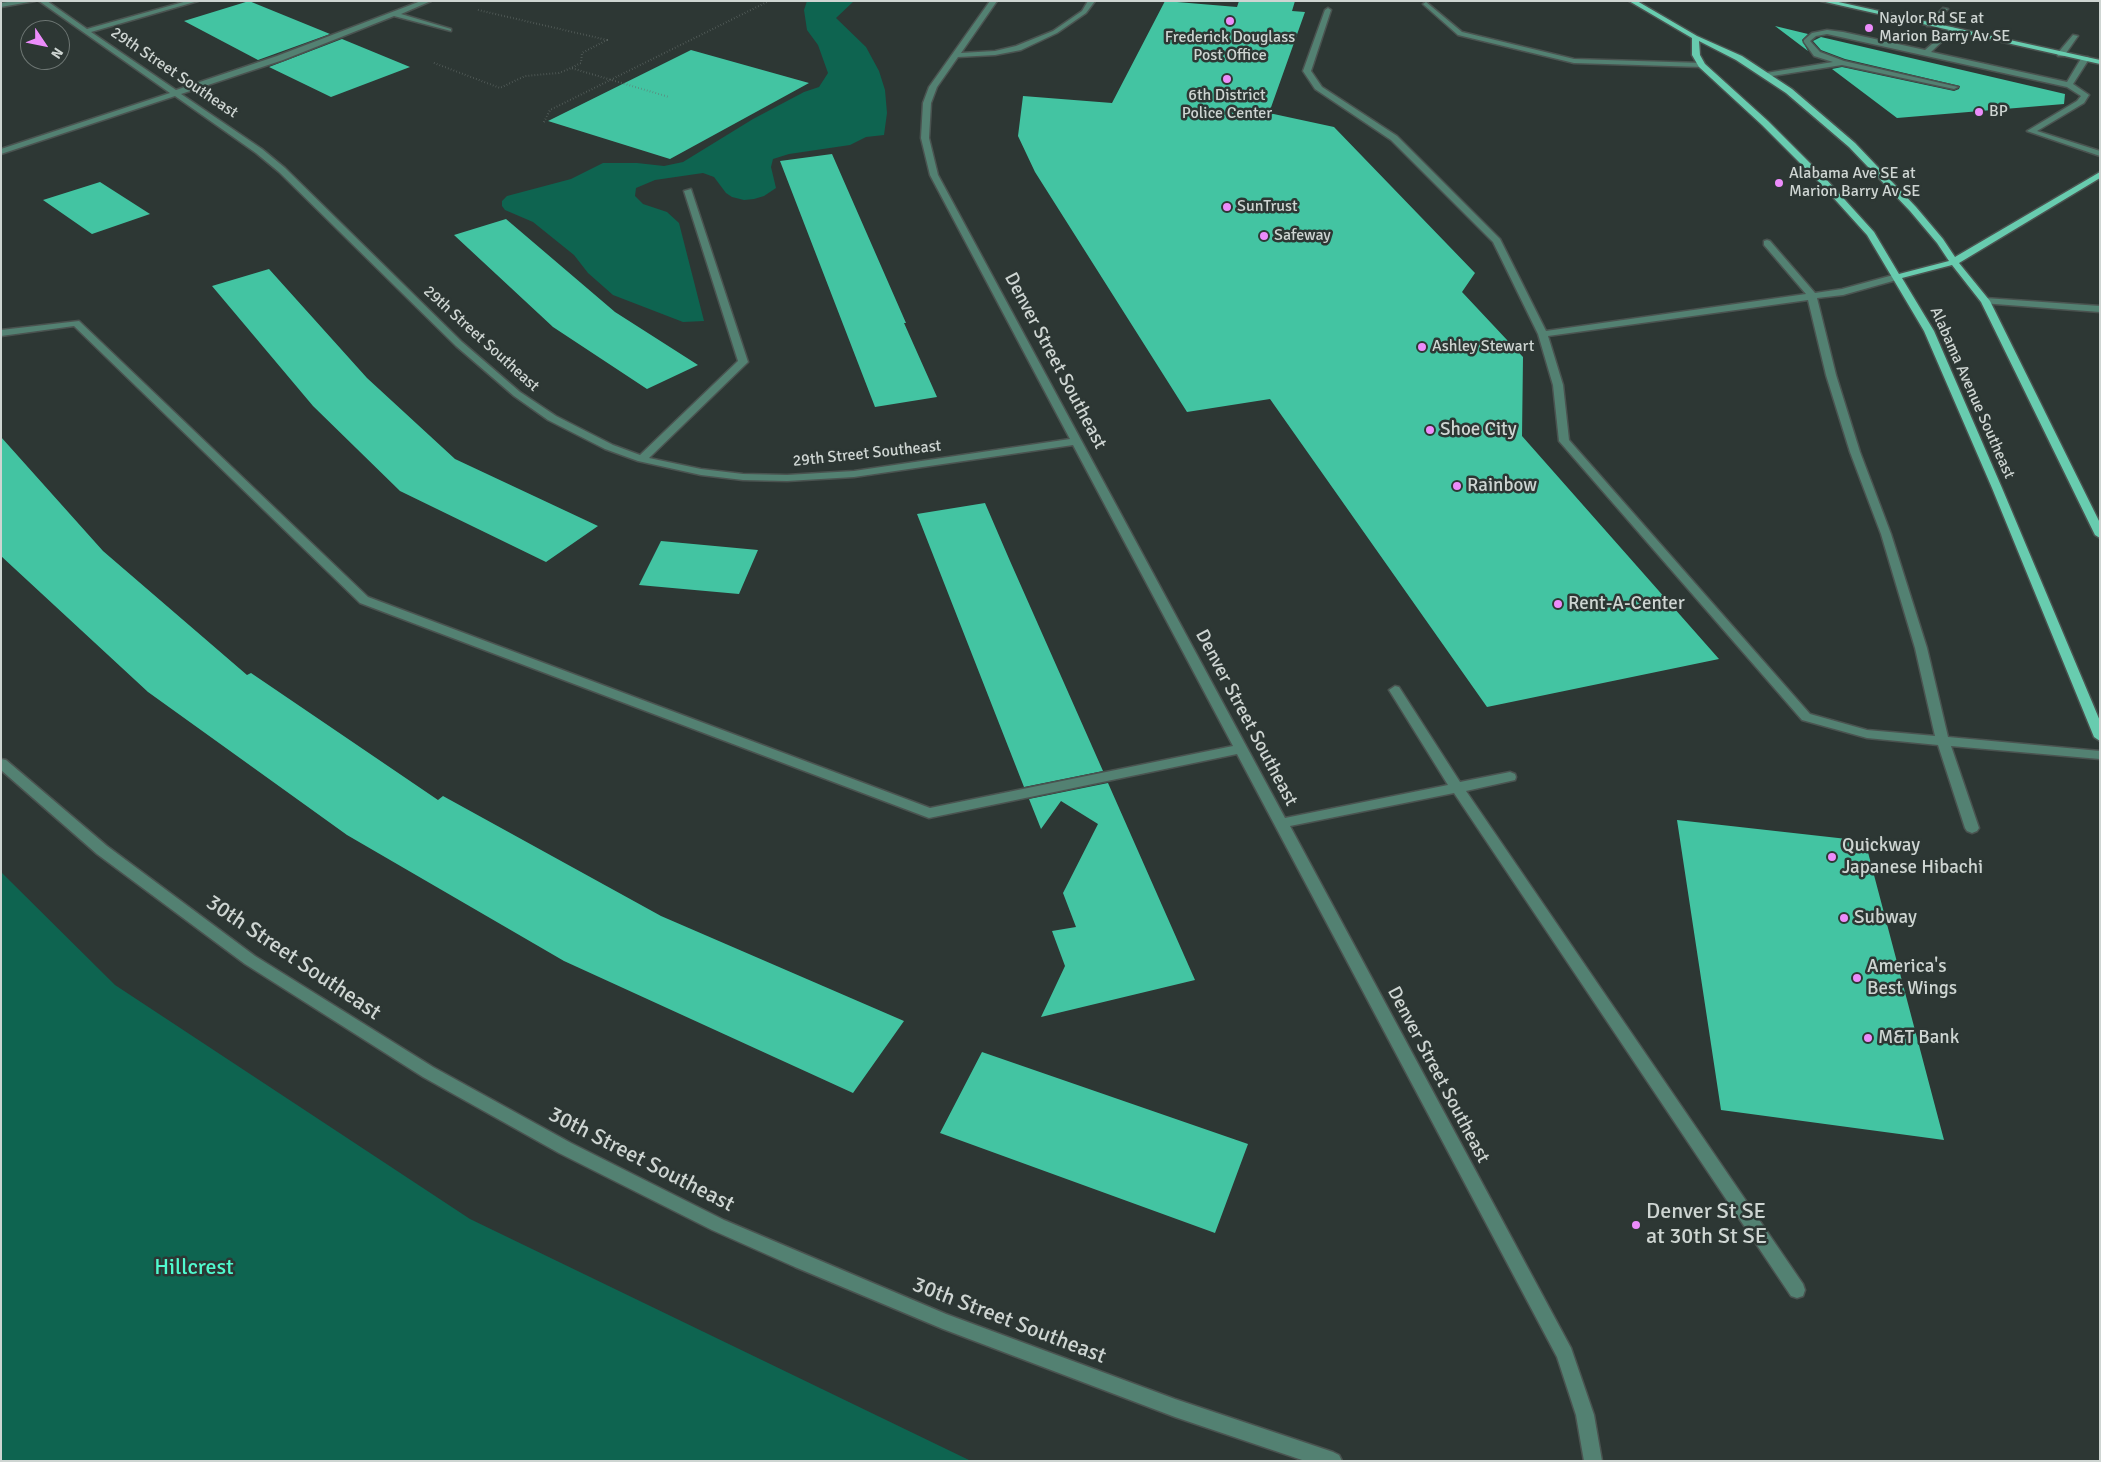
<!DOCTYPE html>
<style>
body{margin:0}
#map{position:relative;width:2101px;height:1462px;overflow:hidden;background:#2d3734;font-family:Signika,sans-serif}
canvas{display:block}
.frame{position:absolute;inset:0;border:2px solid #ced5d2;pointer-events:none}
.north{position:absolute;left:20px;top:20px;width:50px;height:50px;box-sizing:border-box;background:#2d3734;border:1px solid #6d7673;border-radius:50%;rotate:124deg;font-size:14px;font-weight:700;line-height:20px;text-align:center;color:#ced5d2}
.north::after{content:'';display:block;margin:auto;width:18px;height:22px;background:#ec8cfb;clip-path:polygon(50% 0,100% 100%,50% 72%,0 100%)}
</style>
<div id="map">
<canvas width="2101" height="1462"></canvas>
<div class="frame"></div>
<div class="north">N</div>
</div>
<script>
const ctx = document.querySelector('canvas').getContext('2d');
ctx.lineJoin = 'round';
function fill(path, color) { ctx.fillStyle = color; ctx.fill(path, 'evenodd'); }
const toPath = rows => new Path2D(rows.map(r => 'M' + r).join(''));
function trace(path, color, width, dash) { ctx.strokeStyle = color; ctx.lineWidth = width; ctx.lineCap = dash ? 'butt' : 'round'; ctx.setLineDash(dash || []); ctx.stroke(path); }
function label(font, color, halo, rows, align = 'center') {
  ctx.font = font + ' Signika,sans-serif'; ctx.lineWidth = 5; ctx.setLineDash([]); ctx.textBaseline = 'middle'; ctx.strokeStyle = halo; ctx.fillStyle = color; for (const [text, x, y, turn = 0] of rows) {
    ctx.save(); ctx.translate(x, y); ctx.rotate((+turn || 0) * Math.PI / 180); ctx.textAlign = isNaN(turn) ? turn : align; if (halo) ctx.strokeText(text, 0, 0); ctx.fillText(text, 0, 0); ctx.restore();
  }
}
fill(toPath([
 [807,1,854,1,836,18,866,47,879,71,885,90,887,113,884,135,866,137,850,145,789,154,773,159,771,167,776,188,764,196,754,199,744,200,732,197,726,193,714,177,703,173,655,180,636,188,635,196,643,204,667,212,679,223,704,321,683,322,613,295,588,273,574,255,533,222,505,210,502,206,502,201,507,196,571,179,603,163,637,163,664,166,683,162,753,119,804,92,819,87,828,73,818,45,807,30,804,10],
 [1,872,115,985,470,1219,971,1461,1,1461]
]), '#0e6450');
fill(toPath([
 [249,1,330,34,258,60,184,21],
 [1165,1,1237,7,1239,1,1295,1,1292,11,1305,12,1269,113,1334,127,1475,273,1462,292,1523,357,1522,436,1719,659,1487,707,1270,399,1187,412,1035,172,1018,136,1023,96,1112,103],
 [1775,26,1808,34,1802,40,1808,51],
 [1821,37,2065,94,2064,104,1897,118,1832,69,1842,67,1954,91,1959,89,1960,86,1845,59,1821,50,1813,41],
 [342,39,410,67,331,97,269,67],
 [691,50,809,83,670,159,548,121],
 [832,154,906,323,904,323,937,397,875,407,780,161],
 [100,182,150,214,92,234,43,200],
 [506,219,615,312,698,365,647,389,553,327,454,235],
 [269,269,367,378,455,459,598,526,546,562,400,491,313,406,212,286],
 [1,437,103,551,247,675,251,673,438,800,443,796,661,916,904,1021,853,1093,564,961,347,835,148,692,1,556],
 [985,503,1010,561,1103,771,1024,787,917,514],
 [661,541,758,550,739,594,639,585],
 [1108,783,1195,980,1041,1017,1065,966,1052,931,1076,927,1063,893,1098,824,1061,801,1041,829,1029,799],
 [1677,820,1865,841,1944,1140,1721,1110],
 [982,1052,1248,1144,1215,1233,940,1133]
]), '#43c4a2');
const minor = toPath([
 [14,1,35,1,1,7,1,3,14,1],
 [39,1,47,1,87,29,187,1,198,1,91,32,176,90,277,56,421,1,431,1,401,14,451,29,451,31,394,16,283,60,181,94,262,149,285,168,462,342,520,392,556,416,613,445,640,455,738,361,684,191,691,189,748,362,649,458,701,469,743,474,787,475,854,471,1070,439,930,175,921,138,923,103,929,87,990,1,997,1,961,53,995,51,1016,46,1053,31,1082,11,1088,1,1095,1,1086,13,1057,33,1021,50,995,55,958,57,937,87,931,103,929,138,938,175,1285,818,1448,785,1389,690,1395,686,1399,687,1460,782,1510,772,1515,774,1516,777,1515,780,1466,791,1803,1284,1805,1290,1803,1296,1797,1298,1791,1296,1454,793,1290,826,1571,1348,1594,1415,1602,1461,1584,1461,1576,1415,1557,1357,1237,754,929,818,360,603,74,326,1,336,1,330,79,321,368,597,930,808,1233,746,1073,445,854,477,787,481,743,480,701,475,638,461,605,449,548,420,514,396,456,346,279,172,256,153,175,96,1,154,1,149,170,93,39,1],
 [1426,2,1462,32,1574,59,1702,63,1706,65,1702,67,1574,63,1458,35,1424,5,1423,4,1426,2],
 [1328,8,1331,10,1311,71,1322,87,1397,136,1500,239,1546,331,1806,294,1764,245,1764,241,1767,240,1770,241,1815,293,1842,289,1897,274,1900,275,1900,279,1843,295,1817,298,1836,375,1860,452,1891,534,1927,648,1948,737,2100,751,2100,759,1951,746,1979,828,1977,831,1972,833,1967,831,1965,828,1938,745,1867,738,1802,720,1559,441,1553,385,1538,334,1493,242,1391,140,1315,89,1303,71,1325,10,1328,8],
 [1808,300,1826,375,1850,452,1881,534,1915,648,1935,736,1867,730,1810,714,1569,440,1563,385,1548,336,1808,300],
 [1943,8,1948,9,1931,26,1927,26,1927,24,1943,8],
 [1952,27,1954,28,1954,30,1931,52,2067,82,2082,57,2088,57,2089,59,2073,84,2089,95,2084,103,2037,131,2100,151,2100,156,2027,131,2077,101,2081,96,2067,87,1827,34,1816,36,1810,41,1820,52,1844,61,1958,87,1954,89,1842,65,1766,77,1762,75,1766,73,1833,62,1814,56,1804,42,1804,40,1812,33,1827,30,1843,32,1925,50,1952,27],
 [2073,35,2078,36,2064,56,2058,56,2057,54,2073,35],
 [1985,298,2100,306,2100,312,1982,303,1982,299,1985,298],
 [1,759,6,760,107,846,255,956,433,1067,571,1143,724,1220,946,1314,1175,1399,1333,1452,1339,1455,1342,1461,1305,1461,1175,1417,943,1329,795,1267,712,1230,559,1153,423,1077,245,964,97,854,1,770,1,759]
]);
const major = toPath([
 [1629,1,1637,1,1697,36,1742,56,1792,89,1855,143,1916,207,1943,239,1955,257,2100,172,2100,178,1959,263,1990,301,2100,523,2100,538,2095,535,1981,302,1952,265,1902,278,1934,331,2002,488,2100,721,2100,741,2094,737,1992,488,1924,331,1867,235,1820,183,1762,125,1699,67,1692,55,1692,38,1629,1],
 [1699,41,1736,60,1786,93,1849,147,1910,211,1937,243,1949,261,1899,274,1874,232,1826,179,1768,121,1705,64,1700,55,1699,41],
 [1821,1,1834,1,2100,60,2100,64,1821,1]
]);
trace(minor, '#4a5350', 3);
trace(major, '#4a5350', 3);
trace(toPath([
 [478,10,607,40,582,53,581,63,571,68,669,97],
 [434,63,500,88,525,76,559,73,571,68],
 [544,122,550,110,769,1]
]), '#67706d', 2, [0.5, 2.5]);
fill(minor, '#538172');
fill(major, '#68ccaf');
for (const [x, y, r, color] of [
 [1230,21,5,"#ec8cfb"],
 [1869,28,5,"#ec8cfb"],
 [1227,79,5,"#ec8cfb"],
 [1979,112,5,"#ec8cfb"],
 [1779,183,5,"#ec8cfb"],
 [1227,207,5,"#ec8cfb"],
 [1264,236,5,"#ec8cfb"],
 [1422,347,5,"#ec8cfb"],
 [1430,430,5,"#ec8cfb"],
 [1457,486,5,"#ec8cfb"],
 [1558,604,5,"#ec8cfb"],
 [1832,857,5,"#ec8cfb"],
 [1844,918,5,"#ec8cfb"],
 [1857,978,5,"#ec8cfb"],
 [1868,1038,5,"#ec8cfb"],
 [1636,1225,5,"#ec8cfb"]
]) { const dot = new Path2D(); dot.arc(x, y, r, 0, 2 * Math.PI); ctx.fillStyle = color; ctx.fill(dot); trace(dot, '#2d3734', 2); }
label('16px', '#ced5d2', '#2d3734', [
 ["Naylor Rd SE at",1879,19],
 ["Marion Barry Av SE",1879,37],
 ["Frederick Douglass",1230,38,"center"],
 ["Post Office",1230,56,"center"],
 ["6th District",1227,96,"center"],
 ["Police Center",1227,114,"center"],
 ["BP",1989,112],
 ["Alabama Ave SE at",1789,174],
 ["Marion Barry Av SE",1789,192],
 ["SunTrust",1237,207],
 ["Safeway",1274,236],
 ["Ashley Stewart",1432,347]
], 'left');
label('16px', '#ced5d2', '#2d3734', [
 ["29th Street Southeast",174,73,34],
 ["29th Street Southeast",481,339,42],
 ["Alabama Avenue Southeast",1972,393,66],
 ["29th Street Southeast",867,454,-6]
]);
label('19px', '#ced5d2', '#2d3734', [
 ["Denver Street Southeast",1055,361,62],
 ["Denver Street Southeast",1246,718,62],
 ["Denver Street Southeast",1438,1075,62]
]);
label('19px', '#ced5d2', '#2d3734', [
 ["Shoe City",1440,430],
 ["Rainbow",1467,486],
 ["Rent-A-Center",1568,604],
 ["Quickway",1842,846],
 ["Japanese Hibachi",1842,868],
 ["Subway",1854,918],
 ["America's",1867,967],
 ["Best Wings",1867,989],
 ["M&T Bank",1878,1038]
], 'left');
label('22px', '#ced5d2', '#2d3734', [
 ["30th Street Southeast",293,958,34],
 ["30th Street Southeast",641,1160,27],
 ["30th Street Southeast",1009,1321,21]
]);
label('22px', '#ced5d2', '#2d3734', [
 ["Denver St SE",1646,1212],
 ["at 30th St SE",1646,1237]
], 'left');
label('22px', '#4ffbcf', '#2d3734', [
 ["Hillcrest",194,1268]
]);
</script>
